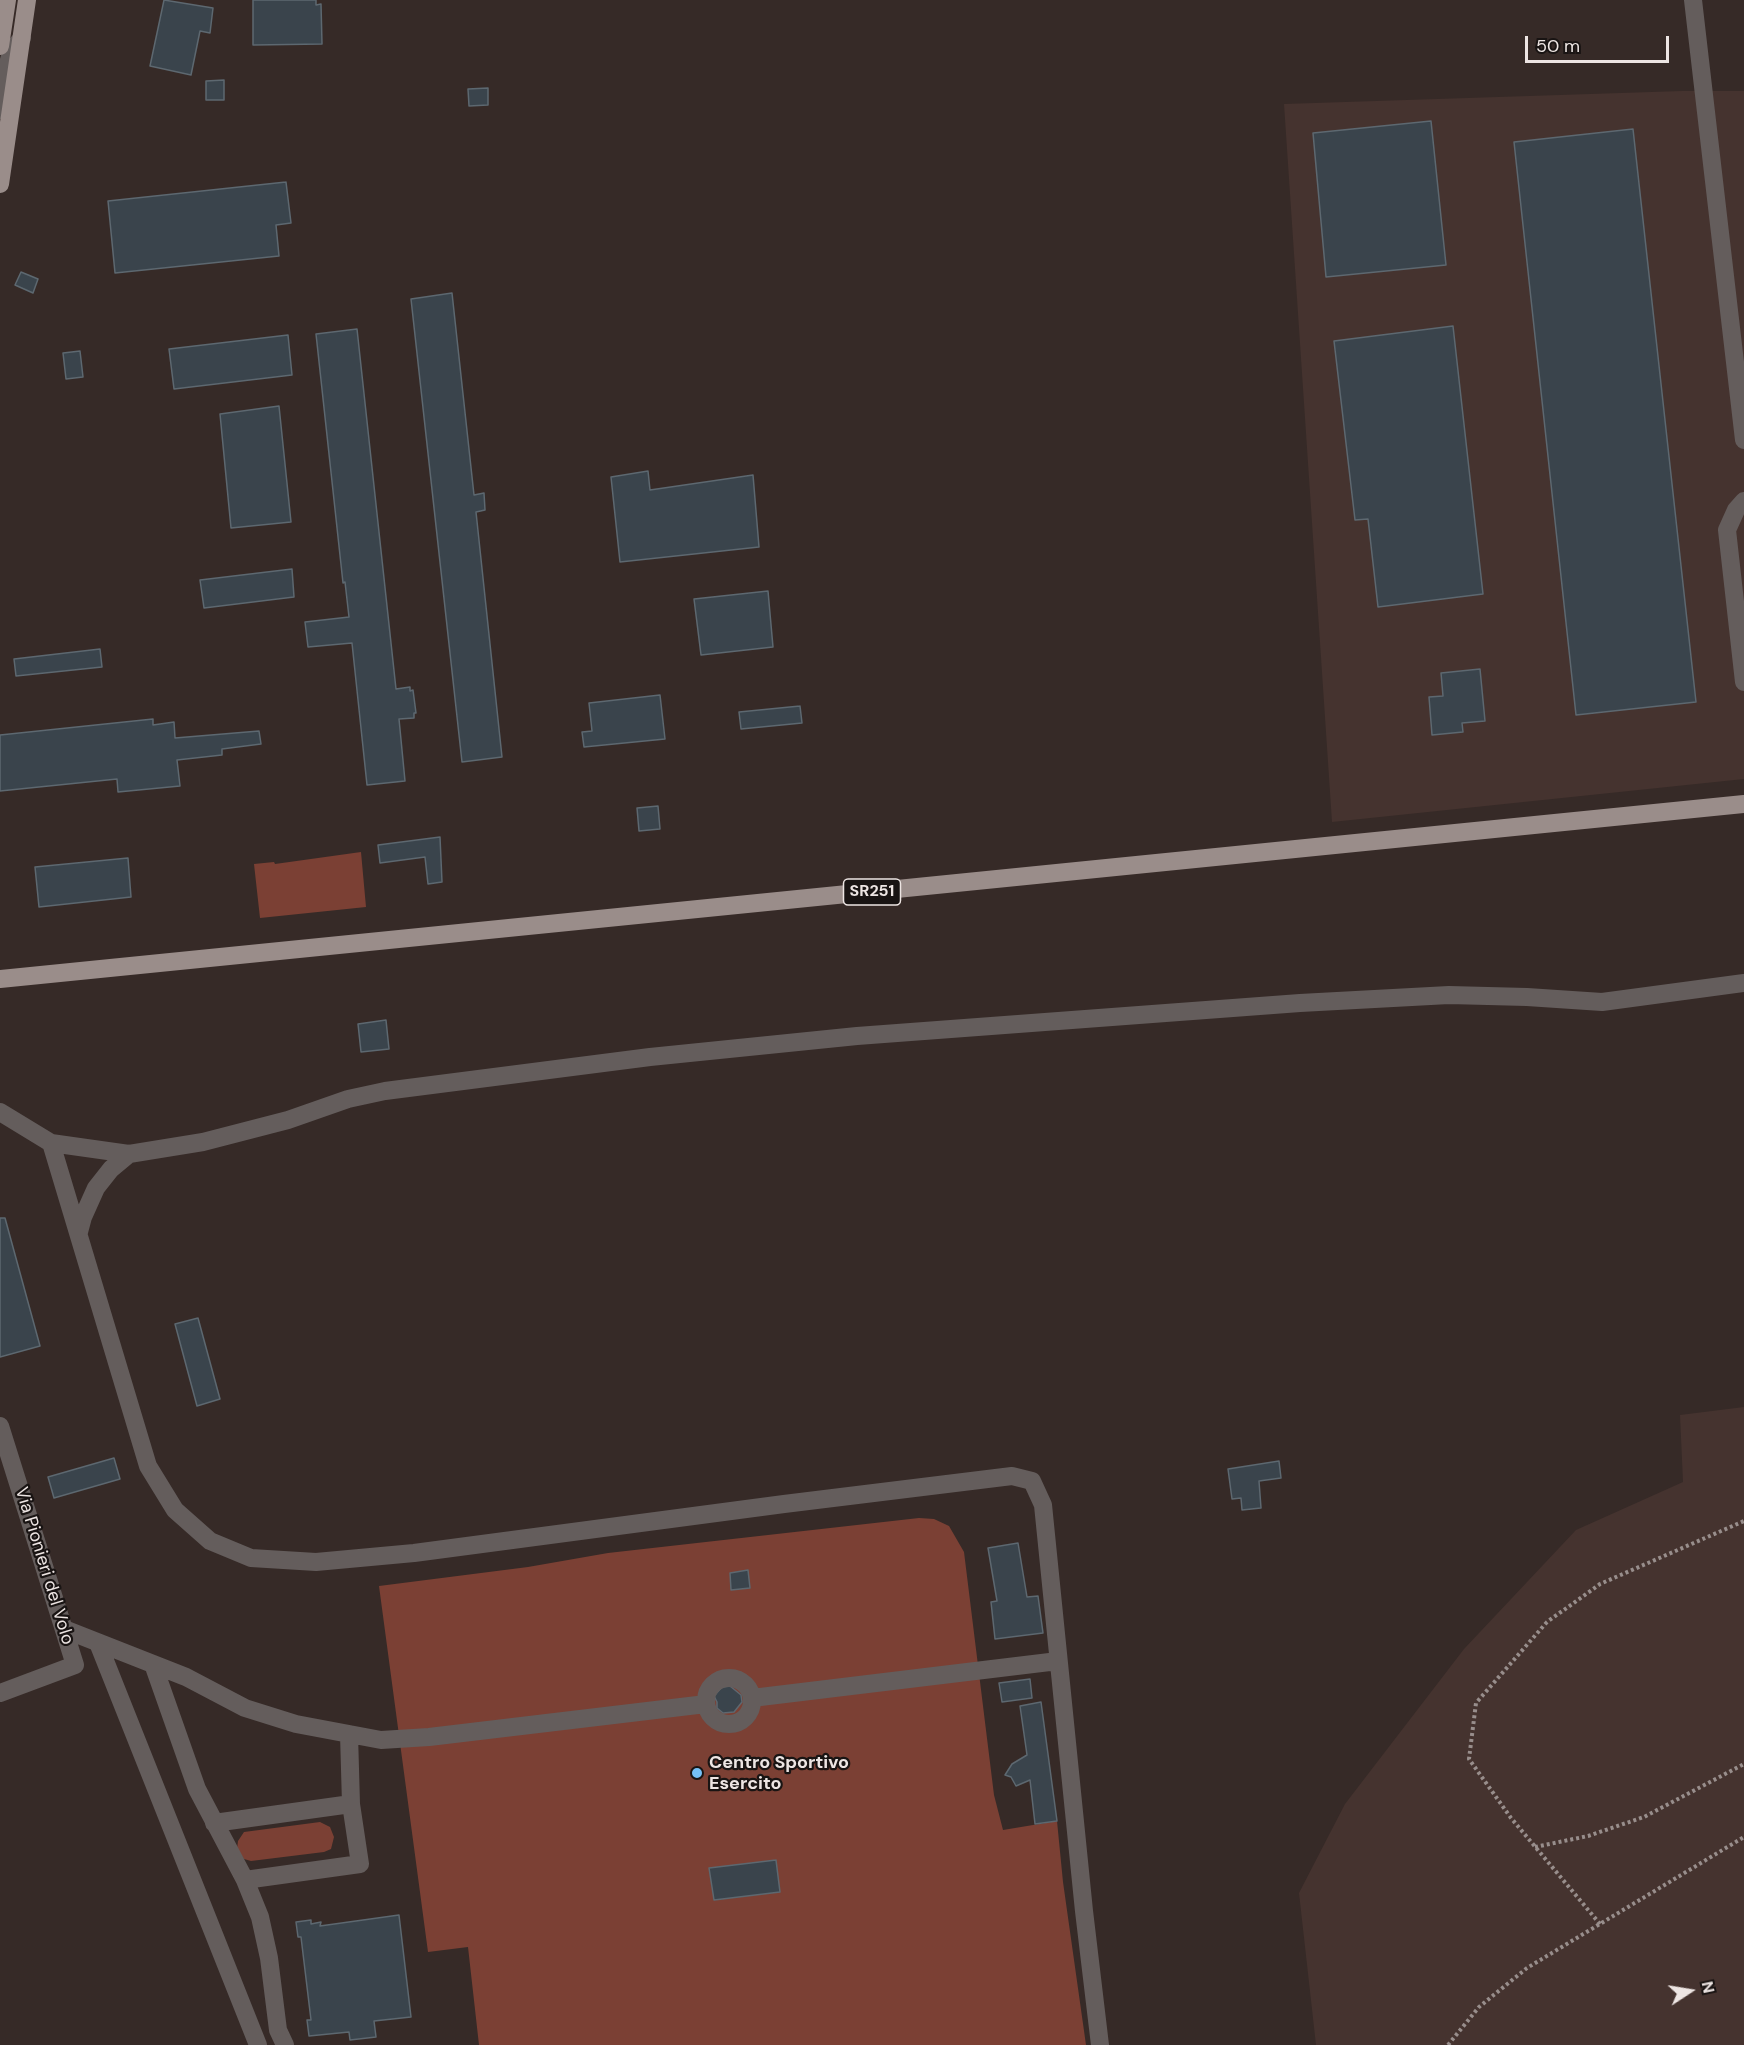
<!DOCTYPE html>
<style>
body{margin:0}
#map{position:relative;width:1744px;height:2045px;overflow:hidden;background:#362a27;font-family:"DM Sans",sans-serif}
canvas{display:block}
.north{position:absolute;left:1660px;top:1961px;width:60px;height:60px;-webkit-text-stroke:4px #191413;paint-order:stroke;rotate:78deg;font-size:16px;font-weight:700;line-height:24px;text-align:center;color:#ede5e3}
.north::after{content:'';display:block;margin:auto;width:21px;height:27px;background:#ede5e3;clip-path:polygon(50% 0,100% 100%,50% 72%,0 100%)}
.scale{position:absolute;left:1525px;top:36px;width:144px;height:27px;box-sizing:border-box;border:3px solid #ede5e3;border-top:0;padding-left:8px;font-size:18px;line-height:21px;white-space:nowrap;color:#ede5e3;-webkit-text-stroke:4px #191413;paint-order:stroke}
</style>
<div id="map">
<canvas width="1744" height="2045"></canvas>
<div class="north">N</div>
<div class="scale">50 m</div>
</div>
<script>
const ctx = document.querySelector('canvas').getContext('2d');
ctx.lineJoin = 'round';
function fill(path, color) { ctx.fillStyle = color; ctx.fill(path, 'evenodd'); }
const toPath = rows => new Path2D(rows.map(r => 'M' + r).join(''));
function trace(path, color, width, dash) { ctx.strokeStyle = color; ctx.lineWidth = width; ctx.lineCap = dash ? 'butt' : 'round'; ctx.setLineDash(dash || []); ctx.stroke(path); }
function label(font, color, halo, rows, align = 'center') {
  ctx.font = font + ' "DM Sans",sans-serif'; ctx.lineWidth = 4.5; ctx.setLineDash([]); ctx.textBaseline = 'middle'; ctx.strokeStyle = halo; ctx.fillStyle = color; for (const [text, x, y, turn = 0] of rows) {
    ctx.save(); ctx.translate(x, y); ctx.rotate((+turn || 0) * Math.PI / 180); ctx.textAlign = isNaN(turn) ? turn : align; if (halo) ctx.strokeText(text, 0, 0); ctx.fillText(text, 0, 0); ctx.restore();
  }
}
fill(toPath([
 [1682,91,1744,91,1744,779,1332,822,1284,104],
 [1744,1407,1744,2045,1316,2045,1299,1893,1345,1804,1464,1649,1576,1530,1683,1482,1680,1415]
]), '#45332f');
fill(toPath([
 [361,852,366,907,260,918,254,864,274,862,275,864],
 [919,1518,934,1519,949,1526,964,1552,994,1795,1003,1830,1057,1821,1063,1882,1086,2045,479,2045,468,1947,428,1952,379,1586,528,1567,608,1553],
 [320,1822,330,1827,334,1837,331,1849,324,1852,251,1861,244,1859,237,1849,238,1841,244,1832]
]), '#7b4034');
const building = toPath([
 [164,0,213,8,210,33,200,31,191,75,150,66,164,0],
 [253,0,316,0,316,5,321,4,322,44,253,45,253,0],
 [224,80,224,100,206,100,206,81,224,80],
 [488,88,488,105,469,106,468,89,488,88],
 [1431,121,1446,265,1326,277,1313,133,1431,121],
 [1633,129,1696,702,1576,715,1514,142,1633,129],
 [286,182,291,223,276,225,279,256,115,273,108,201,286,182],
 [21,272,38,279,33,293,15,285,21,272],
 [452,293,474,495,484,493,485,510,476,512,502,757,462,762,411,299,452,293],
 [1453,326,1483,594,1378,607,1368,519,1355,520,1334,341,1453,326],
 [357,329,396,689,410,687,410,691,413,690,416,713,414,713,414,718,399,719,405,781,367,785,352,643,308,647,305,622,349,617,345,582,343,583,316,334,357,329],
 [288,335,292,375,174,389,169,349,288,335],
 [80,351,83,377,66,379,63,353,80,351],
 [279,406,291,522,231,528,220,414,279,406],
 [648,471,650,490,753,475,759,547,620,562,611,477,648,471],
 [292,569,294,597,204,608,200,580,292,569],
 [768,591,773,647,701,655,694,599,768,591],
 [100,649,102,667,16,676,14,659,100,649],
 [1480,669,1485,721,1462,723,1463,732,1432,735,1429,697,1443,696,1441,673,1480,669],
 [660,695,665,739,584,747,582,732,592,731,589,703,660,695],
 [800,706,802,723,741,729,739,712,800,706],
 [153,719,153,725,174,722,175,738,259,731,261,744,222,749,222,755,177,760,180,786,118,792,117,779,0,791,0,735,153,719],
 [658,806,660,829,639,831,637,808,658,806],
 [440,837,442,882,428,884,425,857,380,863,378,845,440,837],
 [128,858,131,897,39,907,35,867,128,858],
 [386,1020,389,1049,361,1052,358,1024,386,1020],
 [0,1218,5,1218,40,1346,0,1357,0,1218],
 [198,1318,220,1399,197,1406,175,1324,198,1318],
 [114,1458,120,1479,54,1498,48,1477,114,1458],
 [1279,1461,1281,1478,1259,1481,1261,1508,1242,1510,1241,1498,1232,1499,1228,1469,1279,1461],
 [1018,1543,1027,1597,1038,1596,1043,1633,995,1639,991,1602,997,1601,988,1548,1018,1543],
 [748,1570,750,1588,731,1590,730,1573,748,1570],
 [1030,1679,1032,1698,1002,1702,999,1683,1030,1679],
 [730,1686,741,1695,742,1702,734,1712,723,1713,717,1708,717,1702,714,1696,722,1687,730,1686],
 [1041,1702,1057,1821,1035,1824,1030,1780,1016,1786,1011,1777,1005,1775,1012,1764,1027,1755,1020,1706,1041,1702],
 [776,1860,780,1892,714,1900,709,1868,776,1860],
 [399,1915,411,2017,374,2021,376,2037,350,2040,349,2032,309,2036,307,2020,311,2020,301,1937,298,1937,296,1922,311,1920,311,1924,321,1922,320,1926,399,1915]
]);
fill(building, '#3a444c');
trace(building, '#5d6870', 1.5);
trace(toPath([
 [1535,1847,1588,1836,1644,1817,1744,1764],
 [1600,1924,1511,1818,1469,1759,1476,1703,1547,1622,1600,1584,1744,1521],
 [1448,2045,1479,2007,1527,1968,1744,1837]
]), '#988e8c', 4, [3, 3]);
trace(toPath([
 [1693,0,1744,440],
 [0,110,6,70,12,50,22,38],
 [1744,501,1736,510,1727,530,1744,682],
 [0,1112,51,1143,129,1154,203,1142,288,1120,348,1099,385,1091,650,1057,857,1036,1300,1003,1449,995,1527,997,1602,1002,1744,983],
 [51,1143,148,1466,175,1510,210,1541,251,1558,316,1562,414,1553,784,1504,1012,1476,1032,1481,1043,1505,1084,1911,1100,2045],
 [79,1232,83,1217,96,1188,111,1169,129,1154],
 [0,1426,75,1665,0,1693],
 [64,1629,186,1677,245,1708,296,1724,381,1740,429,1737,706,1704],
 [98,1643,258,2045],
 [153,1664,197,1789,245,1880,260,1917,269,1958,278,2030,285,2045],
 '706 1701a23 23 0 1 1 46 0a23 23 0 1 1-46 0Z',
 [752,1698,1058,1661],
 [349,1734,351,1804],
 [214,1823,351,1804,360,1864,245,1880]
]), '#645d5c', 18);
trace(toPath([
 [0,46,7,0],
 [0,184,27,0],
 [0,979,1744,804]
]), '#9a8d8a', 18);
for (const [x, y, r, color] of [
 [697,1773,6,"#74c0f6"]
]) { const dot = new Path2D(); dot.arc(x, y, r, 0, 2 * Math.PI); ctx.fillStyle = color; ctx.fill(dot); trace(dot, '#191413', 2); }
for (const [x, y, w] of [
 [872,892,57]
]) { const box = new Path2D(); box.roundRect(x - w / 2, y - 13, w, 26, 4.5); ctx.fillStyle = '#191413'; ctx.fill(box); trace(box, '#ede5e3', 1.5); }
label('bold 16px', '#ede5e3', null, [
 ["SR251",872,892]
]);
label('18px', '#ede5e3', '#191413', [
 ["Via Pionieri del Volo",44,1566,73]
]);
label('bold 18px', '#ede5e3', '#191413', [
 ["Centro Sportivo",709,1763],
 ["Esercito",709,1784]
], 'left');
</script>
